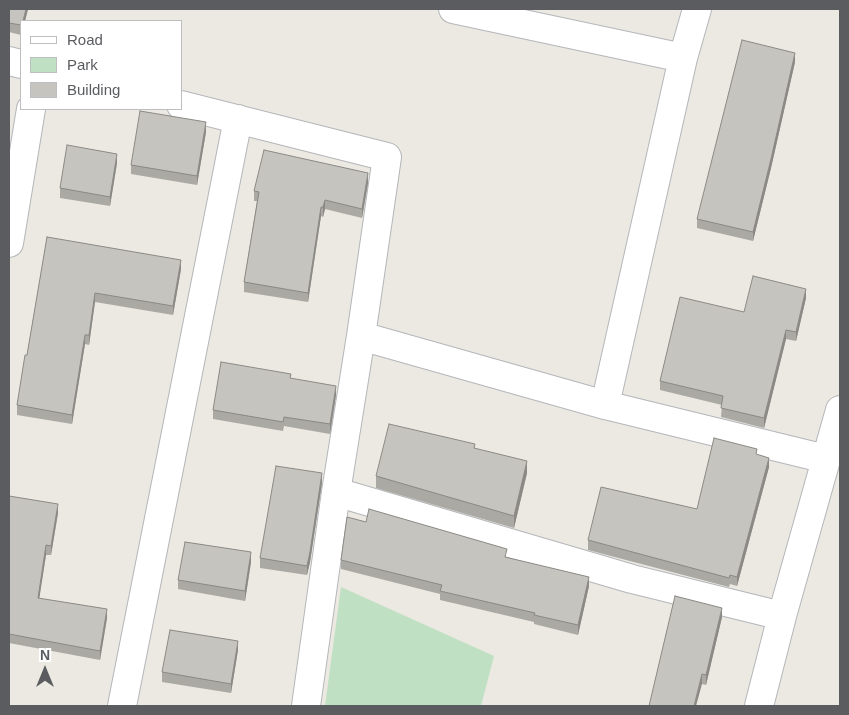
<!DOCTYPE html>
<style>
body{margin:0}
#map{position:relative;width:849px;height:715px;overflow:hidden;background:#ebe9e1;font-family:Arial,sans-serif}
canvas{display:block}
.frame{position:absolute;inset:0;border:10px solid #5a5c60;pointer-events:none}
.legend{position:absolute;left:20px;top:20px;width:162px;height:90px;box-sizing:border-box;background:#fff;border:1px solid #bdbebf;margin:0;padding:6px 9px;list-style:none;font-size:15px;color:#5a5c60}
.legend li{display:flex;align-items:center;gap:10px;height:25px}
.legend b{width:25px;border:1px solid #bdbebf}
.north{position:absolute;left:20px;top:645px;width:50px;height:50px;-webkit-text-stroke:4px #fff;paint-order:stroke;rotate:0deg;font-size:14px;font-weight:700;line-height:20px;text-align:center;color:#5a5c60}
.north::after{content:'';display:block;margin:auto;width:18px;height:22px;background:#5a5c60;clip-path:polygon(50% 0,100% 100%,50% 72%,0 100%)}
</style>
<div id="map">
<canvas width="849" height="715"></canvas>
<div class="frame"></div>
<ul class="legend">
<li><b style="height:6px;background:#fff"></b>Road</li>
<li><b style="height:14px;background:#c0e0c3"></b>Park</li>
<li><b style="height:14px;background:#c6c4be"></b>Building</li>
</ul>
<div class="north">N</div>
</div>
<script>
const ctx = document.querySelector('canvas').getContext('2d');
ctx.lineJoin = 'round';
function fill(path, color) { ctx.fillStyle = color; ctx.fill(path, 'evenodd'); }
const toPath = rows => new Path2D(rows.map(r => 'M' + r).join(''));
function trace(path, color, width, dash) { ctx.strokeStyle = color; ctx.lineWidth = width; ctx.lineCap = dash ? 'butt' : 'round'; ctx.setLineDash(dash || []); ctx.stroke(path); }
fill(toPath([
 [341,587,494,656,481,706,325,706]
]), '#c0e0c3');
const street = toPath([
 [453,9,683,58],
 [9,61,21,64],
 [181,105,387,157,361,336,336,492,306,706],
 [9,243,31,109],
 [361,336,605,405,826,459],
 [605,405,683,58,697,9],
 [336,492,632,579,782,616],
 [122,706,238,119],
 [759,706,782,616,840,410]
]);
trace(street, '#b4b6ba', 30);
trace(street, '#fff', 28);
fill(toPath([
 [9,9,28,9,25,21,21,21,21,35,9,32],
 [795,62,771,168,753,241,697,228,697,219],
 [206,132,197,185,131,174,131,165],
 [117,163,110,206,60,198,60,188],
 [368,183,362,218,325,209,323,217,321,216,308,302,244,292,244,282,257,201,254,201,254,191],
 [47,237,181,269,173,315,95,302,89,345,85,344,72,424,17,415,17,405,27,355],
 [806,298,796,341,786,339,764,428,721,417,722,405,660,390,660,381,744,312],
 [291,378,336,395,330,434,284,426,283,431,213,419,213,410],
 [475,448,527,473,514,528,376,488,376,476],
 [757,455,769,467,737,586,730,584,729,587,588,550,588,540,697,509],
 [322,483,310,562,307,575,260,568,260,558],
 [9,496,58,513,51,555,46,555,39,598,107,618,100,660,9,643],
 [507,557,589,586,578,635,534,624,534,622,440,600,440,594,341,569,341,560],
 [251,562,245,601,178,589,178,580],
 [722,617,706,685,702,684,649,706],
 [238,650,231,693,162,682,162,672]
]), '#aaa9a3');
fill(toPath([
 [26,9,28,9,25,21,23,21],
 [795,53,795,62,771,168,753,241,753,232],
 [206,122,206,132,197,185,197,176],
 [117,154,117,163,110,206,110,197],
 [368,173,368,183,362,218,362,209],
 [325,200,325,209,323,217,323,207],
 [321,207,321,216,308,302,308,293],
 [181,260,181,269,173,315,173,306],
 [806,289,806,298,796,341,796,332],
 [95,293,95,302,89,345,89,335],
 [786,330,786,339,764,428,764,418],
 [85,335,85,344,72,424,72,415],
 [336,386,336,395,330,434,330,424],
 [769,458,769,467,737,586,737,577],
 [527,461,527,473,514,528,514,516],
 [322,473,322,483,310,562,307,575,307,566],
 [58,504,58,513,51,555,51,546],
 [46,545,46,555,38,607,38,598],
 [251,552,251,562,245,601,245,591],
 [589,577,589,586,578,635,578,625],
 [722,608,722,617,706,685,706,675],
 [107,609,107,618,100,660,100,651],
 [238,641,238,650,231,693,231,684],
 [702,674,702,684,696,706,694,706]
]), '#8b8985');
const building = toPath([
 [9,9,26,9,23,21,21,21,21,25,9,23,9,9],
 [742,40,795,53,771,159,753,232,697,219,742,40],
 [140,111,206,122,197,176,131,165,140,111],
 [67,145,117,154,110,197,60,188,67,145],
 [264,150,368,173,362,209,325,200,323,207,321,207,308,293,244,282,259,192,254,191,264,150],
 [47,237,181,260,173,306,95,293,89,335,85,335,72,415,17,405,25,355,27,355,47,237],
 [753,276,806,289,796,332,786,330,764,418,721,408,723,396,660,381,680,297,744,312,753,276],
 [221,362,291,374,290,378,336,386,330,424,284,417,283,422,213,410,221,362],
 [389,424,475,444,474,448,527,461,514,516,376,476,389,424],
 [714,438,757,449,756,454,769,458,737,577,730,575,729,578,588,540,601,487,697,509,714,438],
 [276,466,322,473,310,552,307,566,260,558,276,466],
 [9,496,58,504,51,546,46,545,38,598,107,609,100,651,9,634,9,496],
 [369,509,507,549,505,557,589,577,578,625,534,615,535,613,440,591,442,585,341,560,347,517,366,522,369,509],
 [185,542,251,552,245,591,178,580,185,542],
 [675,596,722,608,706,675,702,674,694,706,649,706,675,596],
 [170,630,238,641,231,684,162,672,170,630]
]);
fill(building, '#c6c4be');
trace(building, '#8b8985', 1);
</script>
